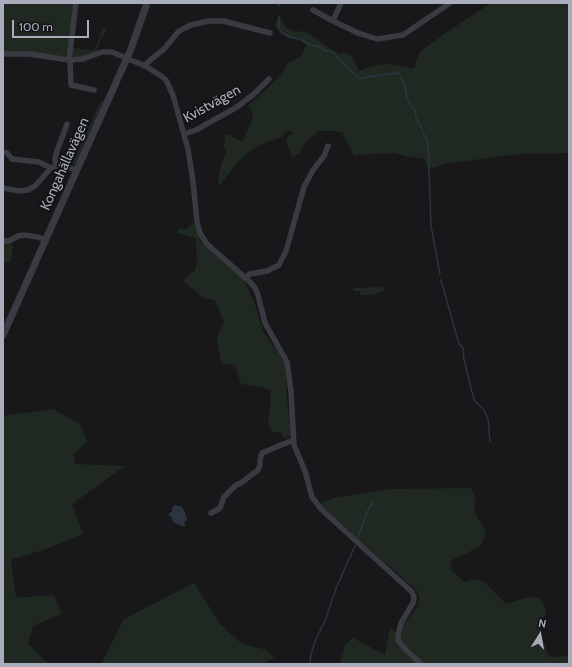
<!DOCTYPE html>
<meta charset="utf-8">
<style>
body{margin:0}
#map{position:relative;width:572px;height:667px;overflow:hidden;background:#18181a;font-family:Cabin,sans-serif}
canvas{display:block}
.frame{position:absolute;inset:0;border:4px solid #a9acbb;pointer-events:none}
.north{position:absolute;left:520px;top:615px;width:40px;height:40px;-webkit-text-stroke:3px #131315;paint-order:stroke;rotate:11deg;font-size:11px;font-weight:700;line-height:16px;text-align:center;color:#a9acbb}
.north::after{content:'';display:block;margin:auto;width:14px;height:18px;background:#a9acbb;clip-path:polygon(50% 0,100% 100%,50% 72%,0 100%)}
.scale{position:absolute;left:12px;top:20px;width:77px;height:18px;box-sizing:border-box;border:2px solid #a9acbb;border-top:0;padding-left:5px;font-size:12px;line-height:14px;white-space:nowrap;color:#a9acbb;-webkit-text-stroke:3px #131315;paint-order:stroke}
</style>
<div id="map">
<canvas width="572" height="667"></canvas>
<div class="frame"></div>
<div class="north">N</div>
<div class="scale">100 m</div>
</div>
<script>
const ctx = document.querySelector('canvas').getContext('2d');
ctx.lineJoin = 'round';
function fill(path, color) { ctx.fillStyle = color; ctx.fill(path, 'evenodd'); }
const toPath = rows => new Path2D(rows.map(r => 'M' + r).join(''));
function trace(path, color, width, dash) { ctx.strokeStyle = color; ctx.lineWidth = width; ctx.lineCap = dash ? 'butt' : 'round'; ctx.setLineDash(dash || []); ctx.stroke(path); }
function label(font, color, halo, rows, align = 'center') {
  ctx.font = font + ' Cabin,sans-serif'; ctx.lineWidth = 4; ctx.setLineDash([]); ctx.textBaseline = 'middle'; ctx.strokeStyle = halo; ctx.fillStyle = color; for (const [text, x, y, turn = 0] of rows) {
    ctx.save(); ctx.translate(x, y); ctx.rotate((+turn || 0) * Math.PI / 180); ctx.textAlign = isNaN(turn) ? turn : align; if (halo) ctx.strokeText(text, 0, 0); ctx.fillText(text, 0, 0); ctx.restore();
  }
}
fill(toPath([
 [3,3,74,3,69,49,64,57,3,53],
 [491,3,567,3,569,21,569,153,518,154,443,164,435,168,427,166,425,159,406,156,394,153,354,155,342,133,333,131,319,131,307,140,300,152,292,158,287,143,287,138,293,133,291,131,285,132,281,137,275,140,268,141,253,149,245,156,237,162,220,185,218,184,219,173,223,160,227,152,223,144,225,141,225,135,229,135,242,142,251,123,253,113,248,106,279,77,288,63,301,56,306,45,299,39,290,39,281,33,275,25,277,20,282,19,286,28,295,32,305,31,338,54,346,53,353,58,359,71,372,66,387,64,414,68,420,52,444,34],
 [102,29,106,29,104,35,100,39,99,45,96,52,82,58,73,58,72,55,73,48,92,50,96,47],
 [105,98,79,159,76,164,72,164,99,105],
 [194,222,200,241,244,280,256,307,263,332,278,352,285,365,287,399,291,435,284,439,281,432,272,432,268,422,270,408,271,390,260,387,241,384,235,365,221,363,217,337,224,322,215,300,204,298,183,281,189,274,195,271,197,261,196,238,177,233,178,229,186,229],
 [3,238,13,246,11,261,3,264],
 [383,287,384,291,373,295,360,295,360,291,353,291,353,288],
 [53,409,80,424,87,442,73,454,75,464,125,466,72,504,83,534,49,548,11,560,16,598,54,595,61,614,33,626,28,644,49,664,3,664,3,416],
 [471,488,476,501,474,511,485,531,485,537,480,546,475,549,452,560,450,566,453,572,465,582,474,579,483,581,506,604,532,596,539,599,544,604,546,613,540,624,542,638,549,656,557,657,569,655,569,664,340,664,345,645,353,638,385,655,390,627,396,633,401,634,403,625,417,608,425,606,417,607,419,597,417,591,319,504,334,498,390,489],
 [194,583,220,624,242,644,267,650,274,658,262,664,101,664,124,619]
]), '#1f2922');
fill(toPath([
 [174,505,182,507,186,515,187,520,184,522,185,525,184,527,173,522,171,516,169,516,169,513,172,512,172,509]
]), '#2c3440');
trace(toPath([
 [279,6,279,3],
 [279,16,279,29,282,33,291,37,302,40,311,45,321,47,324,50,335,53,338,59,360,79,367,77,399,73,405,86,407,97,410,105,415,110,416,117,428,143,431,226,440,274],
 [441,280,459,344,463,348,464,360,474,400,484,410,488,419,490,442],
 [358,537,368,510,374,501],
 [310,664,311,654,316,639,325,621,337,586,355,546]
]), '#2c3440', 1.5);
trace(toPath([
 [341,3,333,21,358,33,377,39,403,35,450,3],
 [313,10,333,21],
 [3,54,29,54,69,60,83,59,102,52,112,52,145,66,160,75,166,80,173,95,188,149,193,181,197,222,200,233,207,244,250,282,255,288,258,295,265,323,287,362,291,392,294,445,305,471,312,497,321,509,412,592,414,597,413,603,401,623,398,635,398,640,405,649,421,664],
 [69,60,76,3],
 [70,60,71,85,94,90],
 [145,66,148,62,164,49,179,31,191,25,209,21,223,21,270,33],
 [184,134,196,130,237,107,254,94,269,79],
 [3,152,7,153,12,159,39,162,51,168],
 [56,166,55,159,57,151,67,124],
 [3,188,19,191,28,190,35,186,51,168,56,166,64,166,76,170],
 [3,241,9,241,18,236,24,235,38,237,45,240],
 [245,278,250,274,267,271,279,265,286,251,304,187,313,170,324,156,328,146],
 [211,513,220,508,224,497,236,485,241,483,258,470,260,465,260,460,262,453,293,440]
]), '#3a3b42', 5.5);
trace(toPath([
 [3,335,131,49,147,3]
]), '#3a3b42', 7);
label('14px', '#a9acbb', '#131315', [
 ["Kvistvägen",212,104,-29],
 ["Kongahällavägen",65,164,-66]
]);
</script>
